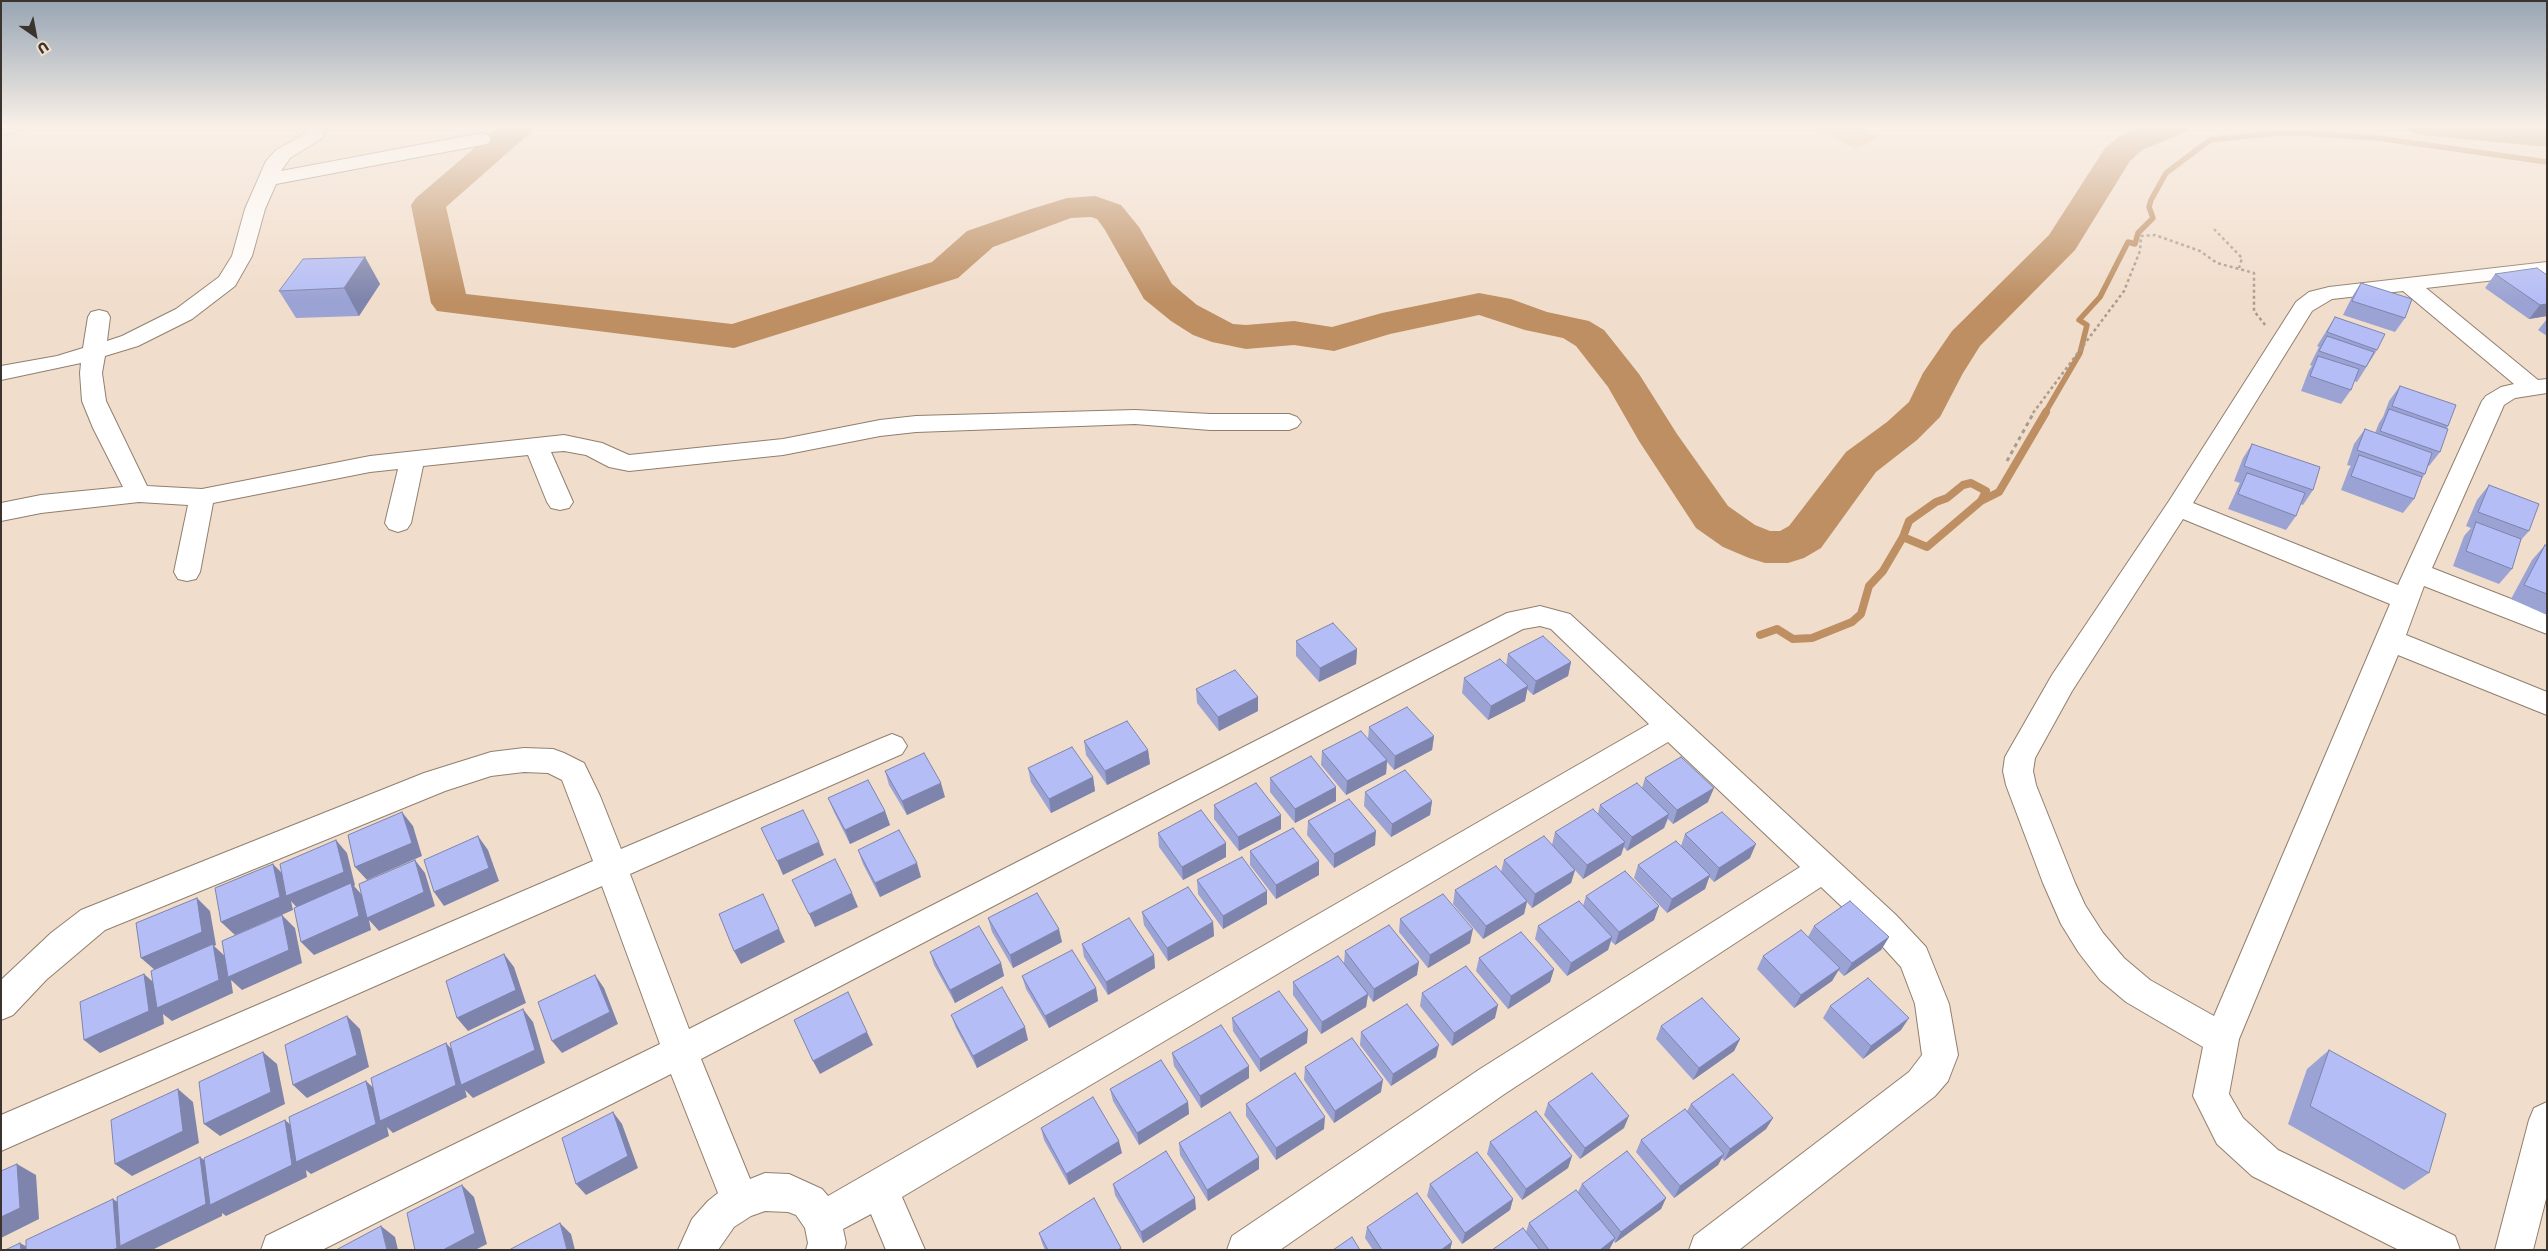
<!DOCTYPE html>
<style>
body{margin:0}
#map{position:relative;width:2548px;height:1251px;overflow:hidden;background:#f1ddcb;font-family:Poppins,sans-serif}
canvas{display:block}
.frame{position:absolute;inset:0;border:2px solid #3b332d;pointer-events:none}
.north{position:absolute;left:10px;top:10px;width:50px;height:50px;-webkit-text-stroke:4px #f1ddcb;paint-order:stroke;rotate:147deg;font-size:14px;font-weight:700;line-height:20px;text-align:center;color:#3b332d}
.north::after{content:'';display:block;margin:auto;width:18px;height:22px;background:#3b332d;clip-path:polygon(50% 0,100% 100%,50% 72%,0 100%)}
</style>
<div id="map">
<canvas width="2548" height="1251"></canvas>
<div class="frame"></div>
<div class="north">U</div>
</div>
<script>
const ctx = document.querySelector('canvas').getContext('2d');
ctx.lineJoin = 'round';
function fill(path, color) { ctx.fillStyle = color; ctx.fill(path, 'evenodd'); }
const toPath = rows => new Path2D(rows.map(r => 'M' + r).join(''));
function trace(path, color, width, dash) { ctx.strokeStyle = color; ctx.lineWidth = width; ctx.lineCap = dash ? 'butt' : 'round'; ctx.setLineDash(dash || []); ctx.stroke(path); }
fill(toPath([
 [1811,125,1853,125,1877,138,1856,149]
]), '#e8bd95');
trace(toPath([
 [2045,413,2080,353,2087,325,2079,320,2100,297,2128,242,2135,244,2138,233,2153,218,2149,207,2151,200,2166,173,2210,140,2276,133,2302,133,2378,138,2547,162]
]), '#bd8f63', 5.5);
trace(toPath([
 [1903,537,1909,521,1936,502,1947,498,1963,485,1971,483,1986,491,1981,501],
 [1760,635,1777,629,1793,639,1812,638,1852,622,1861,614,1869,586,1883,571,1903,537,1927,547,1981,501,1999,492,2046,412]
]), '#bd8f63', 8);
fill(toPath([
 [501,125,536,125,531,132,446,207,466,294,732,324,932,262,967,231,1028,210,1067,198,1095,196,1121,205,1139,227,1172,284,1197,305,1233,324,1246,325,1294,321,1332,327,1382,313,1479,293,1511,299,1547,312,1589,321,1604,330,1639,374,1677,434,1728,506,1755,525,1770,531,1780,531,1789,526,1846,452,1887,422,1909,402,1923,373,1952,331,2049,235,2105,148,2120,136,2147,125,2191,125,2186,132,2142,150,2130,161,2075,250,1980,346,1963,373,1940,417,1917,440,1876,472,1821,548,1804,558,1788,563,1765,563,1749,558,1723,547,1696,528,1639,441,1608,387,1576,346,1563,338,1525,330,1479,315,1390,334,1334,351,1294,345,1246,349,1212,342,1193,335,1171,321,1144,299,1105,230,1097,219,1091,217,1071,218,993,247,958,278,734,348,437,311,431,303,411,205,416,198,501,125],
 [2406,125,2524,125,2547,127,2547,147,2422,135,2411,132,2406,125]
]), '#bd8f63');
const minor = toPath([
 [1,125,27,125,25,129,1,135,1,125],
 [310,125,328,125,322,138,290,158,281,171,482,133,489,135,491,139,489,143,482,145,276,184,265,209,252,256,235,286,192,319,138,346,105,356,102,373,106,401,147,486,202,489,370,456,564,435,602,443,629,455,783,439,880,420,916,416,1135,410,1210,414,1289,414,1297,417,1301,422,1297,427,1289,430,1210,430,1135,424,916,432,880,436,783,455,629,471,609,467,586,455,564,451,551,452,573,502,569,508,560,510,551,508,547,502,528,455,423,466,411,523,407,529,398,532,389,529,385,523,398,469,370,472,213,503,200,572,196,579,187,581,178,579,174,572,188,505,139,502,41,513,1,521,1,503,41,495,123,487,93,428,82,401,80,373,81,363,1,380,1,366,57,356,83,348,88,317,91,312,99,310,107,312,110,317,107,341,122,336,176,309,219,277,232,256,245,209,266,161,276,150,301,136,310,125],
 [2547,262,2547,274,2426,288,2538,380,2547,379,2547,393,2515,398,2504,405,2432,568,2547,613,2547,634,2424,586,2406,635,2547,692,2547,715,2398,655,2239,1039,2229,1094,2243,1118,2278,1150,2455,1236,2460,1250,2399,1250,2252,1176,2217,1144,2193,1096,2203,1047,2126,1002,2100,980,2079,953,2061,924,2043,883,2006,785,2003,771,2005,757,2052,675,2169,501,2296,302,2309,292,2329,287,2547,262],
 [2403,291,2514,384,2501,387,2486,396,2482,401,2398,585,2193,503,2312,311,2332,299,2403,291],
 [2183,519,2390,604,2214,1016,2150,980,2124,958,2103,933,2085,905,2075,883,2036,785,2033,771,2035,758,2072,691,2183,519],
 [1540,606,1570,614,1896,915,1926,947,1949,1004,1958,1055,1948,1081,1935,1096,1739,1250,1689,1250,1694,1236,1909,1072,1922,1055,1915,1004,1901,967,1872,935,1821,887,1506,1093,1280,1250,1227,1250,1232,1236,1480,1069,1800,867,1668,742,902,1197,925,1250,886,1250,871,1214,843,1229,846,1243,844,1250,806,1250,808,1243,805,1228,796,1215,788,1212,765,1211,751,1216,734,1227,718,1250,678,1250,692,1219,708,1201,718,1193,671,1074,322,1250,261,1250,266,1236,660,1044,602,886,1,1151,1,1115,593,861,562,780,548,773,524,772,491,776,445,791,105,930,46,980,13,1015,1,1020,1,980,51,933,81,910,424,773,491,752,524,748,553,749,564,753,584,763,600,796,621,849,882,738,892,734,902,738,907,746,902,754,630,874,689,1029,1507,613,1540,606],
 [1540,626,1551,629,1649,724,828,1196,822,1189,789,1174,765,1173,750,1179,701,1059,1523,629,1540,626],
 [2547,1102,2547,1195,2533,1250,2495,1250,2529,1120,2534,1108,2547,1102]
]);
trace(minor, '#917f6e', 2);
trace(toPath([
 [2214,229,2242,258,2239,268],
 [2033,413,2124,291,2140,251,2141,236,2155,235,2200,251,2217,263,2254,273,2254,311,2266,326]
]), '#aa9b8d', 2.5, [3, 3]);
trace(toPath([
 [2007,461,2034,412]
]), '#aa9b8d', 3, [4, 4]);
fill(minor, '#fff');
fill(toPath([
 [365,257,380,284,359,316,296,318,279,291],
 [2495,274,2547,275,2547,316,2529,319,2485,288],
 [2361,283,2405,318,2395,332,2343,315,2352,297],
 [2335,317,2377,350,2357,382,2354,381,2351,390,2341,404,2301,391,2309,370,2312,366,2310,365,2319,347,2317,346],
 [2547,319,2547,336,2538,330],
 [2400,386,2448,426,2447,428,2440,452,2429,466,2428,466,2425,474,2421,480,2414,499,2403,513,2341,490,2349,469,2351,466,2347,465,2354,444,2365,429,2375,433,2379,423,2383,417,2389,401],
 [2252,444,2313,490,2303,505,2300,504,2296,516,2286,530,2228,509,2238,487,2240,483,2234,481,2243,458],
 [2489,485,2529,531,2521,540,2512,569,2499,584,2453,566,2464,536,2471,528,2466,526,2477,500],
 [2545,545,2547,546,2547,615,2511,599,2532,560],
 [1296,641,1357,649,1356,664,1319,682,1296,656],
 [1508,654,1571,662,1568,676,1533,695,1527,689,1525,701,1488,720,1462,693,1464,678,1506,666],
 [1196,689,1258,697,1258,711,1219,731,1197,703],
 [1369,727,1434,736,1432,750,1394,770,1387,762,1386,774,1346,795,1321,765,1322,751,1368,739],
 [1084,741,1148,750,1150,764,1107,785,1086,755],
 [1028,768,1093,777,1095,791,1051,813,1031,782],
 [885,771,945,797,907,815,889,785],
 [1270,778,1336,787,1336,801,1295,823,1270,792],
 [1645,778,1708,802,1673,824,1668,819,1664,828,1627,851,1624,847,1621,855,1583,879,1575,870,1571,883,1532,908,1527,902,1524,914,1483,939,1453,904,1455,890,1501,872,1504,860,1552,845,1555,832,1598,813,1600,805,1642,788],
 [1365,792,1432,801,1430,815,1391,837,1364,806],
 [828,798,885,811,890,825,850,844,834,812],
 [1214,805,1281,829,1239,851,1214,819],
 [1308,821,1375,845,1334,868,1307,835],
 [1158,833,1226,857,1183,880,1159,847],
 [1685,834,1750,858,1714,882,1709,877,1705,889,1667,913,1634,878,1638,865,1681,846],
 [858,850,921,877,880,897,863,864],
 [1250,851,1319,875,1276,899,1250,865],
 [1197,880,1267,891,1267,904,1223,929,1198,894],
 [1586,896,1659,906,1654,920,1615,945,1611,941,1608,950,1567,976,1535,939,1538,926,1583,906],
 [1142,912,1213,922,1214,936,1168,961,1144,925],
 [988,918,1062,942,1013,968,992,932],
 [1400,919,1470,943,1428,968,1399,932],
 [1814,926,1889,937,1881,950,1844,976,1838,970,1832,981,1794,1008,1757,969,1763,956,1808,937],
 [1082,944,1154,955,1155,968,1108,995,1084,957],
 [1345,951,1417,975,1373,1002,1368,995,1366,1007,1321,1034,1293,995,1293,982,1344,963],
 [930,952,1001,963,1004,976,955,1003,934,965],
 [1479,958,1554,969,1550,982,1508,1009,1476,971],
 [1022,976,1096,988,1098,1001,1049,1028,1026,989],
 [1422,993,1495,1018,1452,1046,1420,1006],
 [1830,1006,1901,1030,1863,1059,1823,1018],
 [951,1015,1028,1040,977,1068,956,1028],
 [1232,1018,1307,1043,1260,1072,1233,1031],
 [1661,1026,1740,1039,1734,1051,1693,1080,1656,1039],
 [1361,1032,1436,1057,1391,1086,1360,1045],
 [2329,1050,2429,1173,2404,1190,2288,1124,2307,1069],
 [1172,1053,1249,1078,1201,1108,1174,1066],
 [1305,1067,1381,1092,1334,1123,1304,1080],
 [1110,1089,1188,1102,1189,1114,1139,1145,1113,1101],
 [1548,1103,1624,1128,1580,1159,1544,1115],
 [1246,1104,1324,1129,1276,1160,1246,1116],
 [1691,1104,1773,1118,1766,1129,1724,1161,1722,1158,1718,1165,1674,1198,1636,1152,1641,1140,1687,1111],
 [1041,1128,1122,1153,1069,1185,1044,1140],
 [1490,1142,1572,1156,1568,1168,1522,1200,1487,1154],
 [1179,1143,1259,1169,1208,1201,1180,1155],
 [1113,1184,1196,1209,1143,1243,1115,1195],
 [1430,1184,1513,1199,1510,1210,1462,1244,1427,1196],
 [1582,1184,1666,1198,1661,1209,1615,1243,1614,1241,1609,1250,1492,1250,1526,1232,1529,1223,1578,1192],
 [1367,1227,1452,1242,1450,1250,1373,1250,1365,1238],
 [1039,1233,1121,1248,1122,1250,1045,1250,1042,1243]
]), '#9ba3d4');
fill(toPath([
 [365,257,380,284,359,316,344,288],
 [2547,304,2547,316,2529,319,2540,305],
 [1357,649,1356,664,1319,682,1320,668],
 [1571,662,1568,676,1533,695,1536,681],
 [1528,686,1525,701,1488,720,1491,706],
 [1258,697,1258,711,1219,731,1218,717],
 [1434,736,1432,750,1394,770,1395,756],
 [1148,750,1150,764,1107,785,1105,771],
 [1387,760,1386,774,1346,795,1347,781],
 [1093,777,1095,791,1051,813,1049,799],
 [941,783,945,797,907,815,902,801],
 [1336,787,1336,801,1295,823,1295,809],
 [1714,788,1708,802,1673,824,1677,810],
 [1432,801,1430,815,1391,837,1392,824],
 [885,811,890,825,850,844,845,830],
 [402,812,413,826,422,856,367,880,355,867],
 [1669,814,1664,828,1627,851,1632,837],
 [1281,815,1281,829,1239,851,1238,837],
 [1376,831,1375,845,1334,868,1334,854],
 [478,836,488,850,499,881,444,906,434,892],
 [336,840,347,853,355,885,354,886,363,896,415,860,425,873,435,906,379,931,369,920,371,930,314,955,301,942,299,910,291,901,293,910,235,935,221,922,273,864,286,877],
 [819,842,824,855,783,875,777,861],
 [1625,842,1621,855,1583,879,1587,865],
 [1226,843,1226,857,1183,880,1182,867],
 [1756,844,1750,858,1714,882,1719,868],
 [1319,861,1319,875,1276,899,1276,885],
 [917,863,921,877,880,897,875,883],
 [1575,870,1571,883,1532,908,1535,894],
 [1710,875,1705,889,1667,913,1672,899],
 [1267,891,1267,904,1223,929,1223,916],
 [852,893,858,907,815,927,809,914],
 [197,898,210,911,216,945,214,946,227,958,282,915,295,928,302,963,242,990,231,980,233,993,172,1021,163,1014,164,1024,100,1053,84,1040,144,974,159,987,156,971,141,958],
 [1527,901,1524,914,1483,939,1486,926],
 [1659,906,1654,920,1615,945,1619,932],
 [769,907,785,942,741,964,734,951],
 [1213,922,1214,936,1168,961,1167,948],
 [1059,929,1062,942,1013,968,1010,955],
 [1473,929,1470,943,1428,968,1430,955],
 [1612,937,1608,950,1567,976,1571,963],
 [1889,937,1881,950,1844,976,1852,963],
 [504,954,514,967,526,1003,468,1031,457,1018],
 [1154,955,1155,968,1108,995,1106,982],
 [1419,962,1417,975,1373,1002,1374,989],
 [1001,963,1004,976,955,1003,950,990],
 [1840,968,1832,981,1794,1008,1801,995],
 [1554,969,1550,982,1508,1009,1511,996],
 [595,975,604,988,618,1024,562,1053,552,1041],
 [1096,988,1098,1001,1049,1028,1045,1016],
 [1368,994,1366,1007,1321,1034,1322,1022],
 [1498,1005,1495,1018,1452,1046,1454,1033],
 [523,1009,533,1022,545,1063,473,1098,465,1090,467,1097,393,1133,387,1127,389,1136,311,1174,306,1170,307,1177,226,1216,222,1213,222,1216,152,1250,113,1250,113,1199,130,1210,200,1157,216,1169,285,1120,299,1132,366,1081,379,1093,446,1043,457,1055],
 [347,1016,360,1029,369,1067,307,1098,293,1085],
 [1909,1018,1901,1030,1863,1059,1871,1046],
 [1025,1027,1028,1040,977,1068,973,1056],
 [1308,1030,1307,1043,1260,1072,1260,1059],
 [867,1032,873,1045,820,1074,813,1061],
 [1740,1039,1734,1051,1693,1080,1699,1068],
 [1439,1045,1436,1057,1391,1086,1393,1074],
 [263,1052,277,1064,285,1104,220,1136,204,1124],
 [1249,1066,1249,1078,1201,1108,1200,1096],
 [1383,1080,1381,1092,1334,1123,1335,1111],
 [178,1089,193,1102,199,1143,132,1176,115,1164],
 [1188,1102,1189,1114,1139,1145,1137,1133],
 [613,1112,622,1124,638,1168,586,1195,576,1184],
 [1629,1116,1624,1128,1580,1159,1585,1148],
 [1325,1117,1324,1129,1276,1160,1276,1148],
 [1773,1118,1766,1129,1724,1161,1730,1149],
 [1119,1141,1122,1153,1069,1185,1066,1174],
 [1724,1154,1718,1165,1674,1198,1680,1186],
 [1572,1156,1568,1168,1522,1200,1526,1189],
 [1259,1157,1259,1169,1208,1201,1207,1190],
 [17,1164,36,1175,39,1219,1,1238,1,1217],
 [462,1185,474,1197,487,1244,475,1250,443,1250],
 [1195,1198,1196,1209,1143,1243,1141,1232],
 [1666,1198,1661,1209,1615,1243,1621,1232],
 [1513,1199,1510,1210,1462,1244,1465,1233],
 [560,1223,571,1234,575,1250,567,1250],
 [381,1226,395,1237,398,1250,387,1250],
 [1615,1238,1609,1250,1600,1250],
 [1452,1242,1450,1250,1441,1250],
 [20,1243,33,1250,21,1250]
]), '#7e84ac');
const building = toPath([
 [365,257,344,288,279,291,303,259,365,257],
 [2537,268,2547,275,2547,304,2540,305,2495,274,2537,268],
 [2361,283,2412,299,2405,318,2352,301,2361,283],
 [2335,317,2385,334,2377,350,2327,332,2335,317],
 [2327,336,2374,352,2366,367,2319,351,2327,336],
 [2318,356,2359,369,2351,390,2310,376,2318,356],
 [2400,386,2456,405,2448,426,2392,406,2400,386],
 [2389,409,2448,429,2440,452,2380,431,2389,409],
 [2365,429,2432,453,2425,474,2357,450,2365,429],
 [2252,444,2320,467,2313,490,2244,466,2252,444],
 [2359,455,2422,477,2414,499,2351,476,2359,455],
 [2247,473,2305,493,2296,516,2238,494,2247,473],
 [2489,485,2539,504,2529,531,2478,512,2489,485],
 [2476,522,2521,539,2512,569,2466,551,2476,522],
 [2545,545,2547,546,2547,594,2524,585,2545,545],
 [1333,623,1357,649,1320,668,1296,641,1333,623],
 [1543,636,1571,662,1536,681,1508,654,1543,636],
 [1500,659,1528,686,1491,706,1464,678,1500,659],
 [1235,670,1258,697,1218,717,1196,689,1235,670],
 [1407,707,1434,736,1395,756,1369,727,1407,707],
 [1127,721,1148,750,1105,771,1084,741,1127,721],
 [1361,731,1387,760,1347,781,1322,751,1361,731],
 [1072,747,1093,777,1049,799,1028,768,1072,747],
 [924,753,941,783,902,801,885,771,924,753],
 [1311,756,1336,787,1295,809,1270,778,1311,756],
 [1681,757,1714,788,1677,810,1645,778,1681,757],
 [1405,770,1432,801,1392,824,1365,792,1405,770],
 [868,780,885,811,845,830,828,798,868,780],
 [1256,783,1281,815,1238,837,1214,805,1256,783],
 [1637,783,1669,814,1632,837,1600,805,1637,783],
 [1349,799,1376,831,1334,854,1308,821,1349,799],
 [1593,809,1625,842,1587,865,1555,832,1593,809],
 [803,810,819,842,777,861,761,828,803,810],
 [1201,810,1226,843,1182,867,1158,833,1201,810],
 [402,812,412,843,355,867,348,835,402,812],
 [1722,812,1756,844,1719,868,1685,834,1722,812],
 [1293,828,1319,861,1276,885,1250,851,1293,828],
 [899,830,917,863,875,883,858,850,899,830],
 [478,836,489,868,434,892,424,860,478,836],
 [1544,836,1575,870,1535,894,1504,860,1544,836],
 [336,840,344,872,286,896,280,864,336,840],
 [1676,841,1710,875,1672,899,1638,865,1676,841],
 [1242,857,1267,891,1223,916,1197,880,1242,857],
 [835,859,852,893,809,914,792,880,835,859],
 [415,860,424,892,367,918,359,884,415,860],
 [273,864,280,897,221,922,215,888,273,864],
 [1496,866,1527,901,1486,926,1455,890,1496,866],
 [1625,871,1659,906,1619,932,1586,896,1625,871],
 [351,883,359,916,301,942,294,908,351,883],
 [1188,887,1213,922,1167,948,1142,912,1188,887],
 [1037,893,1059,929,1010,955,988,918,1037,893],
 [763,894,779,929,734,951,719,914,763,894],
 [1443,894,1473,929,1430,955,1400,919,1443,894],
 [197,898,202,932,141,958,136,923,197,898],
 [1579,901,1612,937,1571,963,1538,926,1579,901],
 [1850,901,1889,937,1852,963,1814,926,1850,901],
 [282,915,289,950,228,977,222,941,282,915],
 [1129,918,1154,955,1106,982,1082,944,1129,918],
 [1389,925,1419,962,1374,989,1345,951,1389,925],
 [979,926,1001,963,950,990,930,952,979,926],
 [1801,930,1840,968,1801,995,1763,956,1801,930],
 [1521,932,1554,969,1511,996,1479,958,1521,932],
 [213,944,219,980,157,1008,151,971,213,944],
 [1072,950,1096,988,1045,1016,1022,976,1072,950],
 [504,954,516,990,457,1018,446,981,504,954],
 [1338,956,1368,994,1322,1022,1293,982,1338,956],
 [1466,966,1498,1005,1454,1033,1422,993,1466,966],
 [144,974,149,1011,84,1040,80,1002,144,974],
 [595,975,610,1012,552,1041,538,1002,595,975],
 [1868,978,1909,1018,1871,1046,1830,1006,1868,978],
 [1002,987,1025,1027,973,1056,951,1015,1002,987],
 [1279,991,1308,1030,1260,1059,1232,1018,1279,991],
 [848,992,867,1032,813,1061,794,1020,848,992],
 [1702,998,1740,1039,1699,1068,1661,1026,1702,998],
 [1407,1004,1439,1045,1393,1074,1361,1032,1407,1004],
 [523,1009,535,1050,461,1085,450,1043,523,1009],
 [347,1016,357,1055,293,1085,285,1045,347,1016],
 [1221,1025,1249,1066,1200,1096,1172,1053,1221,1025],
 [1352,1038,1383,1080,1335,1111,1305,1067,1352,1038],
 [446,1043,456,1085,380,1121,371,1078,446,1043],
 [2329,1050,2446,1114,2429,1173,2310,1106,2329,1050],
 [263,1052,271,1092,204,1124,199,1082,263,1052],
 [1161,1060,1188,1102,1137,1133,1110,1089,1161,1060],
 [1295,1073,1325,1117,1276,1148,1246,1104,1295,1073],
 [1592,1073,1629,1116,1585,1148,1548,1103,1592,1073],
 [1733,1074,1773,1118,1730,1149,1691,1104,1733,1074],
 [366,1081,376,1124,296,1162,289,1117,366,1081],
 [178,1089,183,1131,115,1164,111,1120,178,1089],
 [1093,1097,1119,1141,1066,1174,1041,1128,1093,1097],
 [1685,1109,1724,1154,1680,1186,1641,1140,1685,1109],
 [1536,1111,1572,1156,1526,1189,1490,1142,1536,1111],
 [613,1112,628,1156,576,1184,562,1138,613,1112],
 [1230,1112,1259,1157,1207,1190,1179,1143,1230,1112],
 [285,1120,292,1165,210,1205,204,1158,285,1120],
 [1166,1151,1195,1198,1141,1232,1113,1184,1166,1151],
 [1627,1151,1666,1198,1621,1232,1582,1184,1627,1151],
 [1477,1152,1513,1199,1465,1233,1430,1184,1477,1152],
 [200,1157,206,1204,120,1246,117,1197,200,1157],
 [17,1164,20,1208,1,1217,1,1171,17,1164],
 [462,1185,475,1233,443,1250,415,1250,407,1213,462,1185],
 [1576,1190,1615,1238,1600,1250,1549,1250,1529,1223,1576,1190],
 [1417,1193,1452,1242,1441,1250,1382,1250,1367,1227,1417,1193],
 [1094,1198,1121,1248,1118,1250,1048,1250,1039,1233,1094,1198],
 [113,1199,117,1248,113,1250,26,1250,26,1240,113,1199],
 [560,1223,567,1250,509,1250,560,1223],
 [381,1226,387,1250,336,1250,381,1226],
 [1523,1228,1540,1250,1492,1250,1523,1228],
 [1352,1237,1360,1250,1333,1250,1352,1237],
 [20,1243,21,1250,5,1250,20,1243]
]);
fill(building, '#b4bdf6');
trace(building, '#7e84ac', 1);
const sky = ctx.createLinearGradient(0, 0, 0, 300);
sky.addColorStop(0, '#97a5b3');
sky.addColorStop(0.42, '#f9f0e8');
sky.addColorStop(1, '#f9f0e800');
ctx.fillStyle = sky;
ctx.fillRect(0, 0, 2548, 300);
</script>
